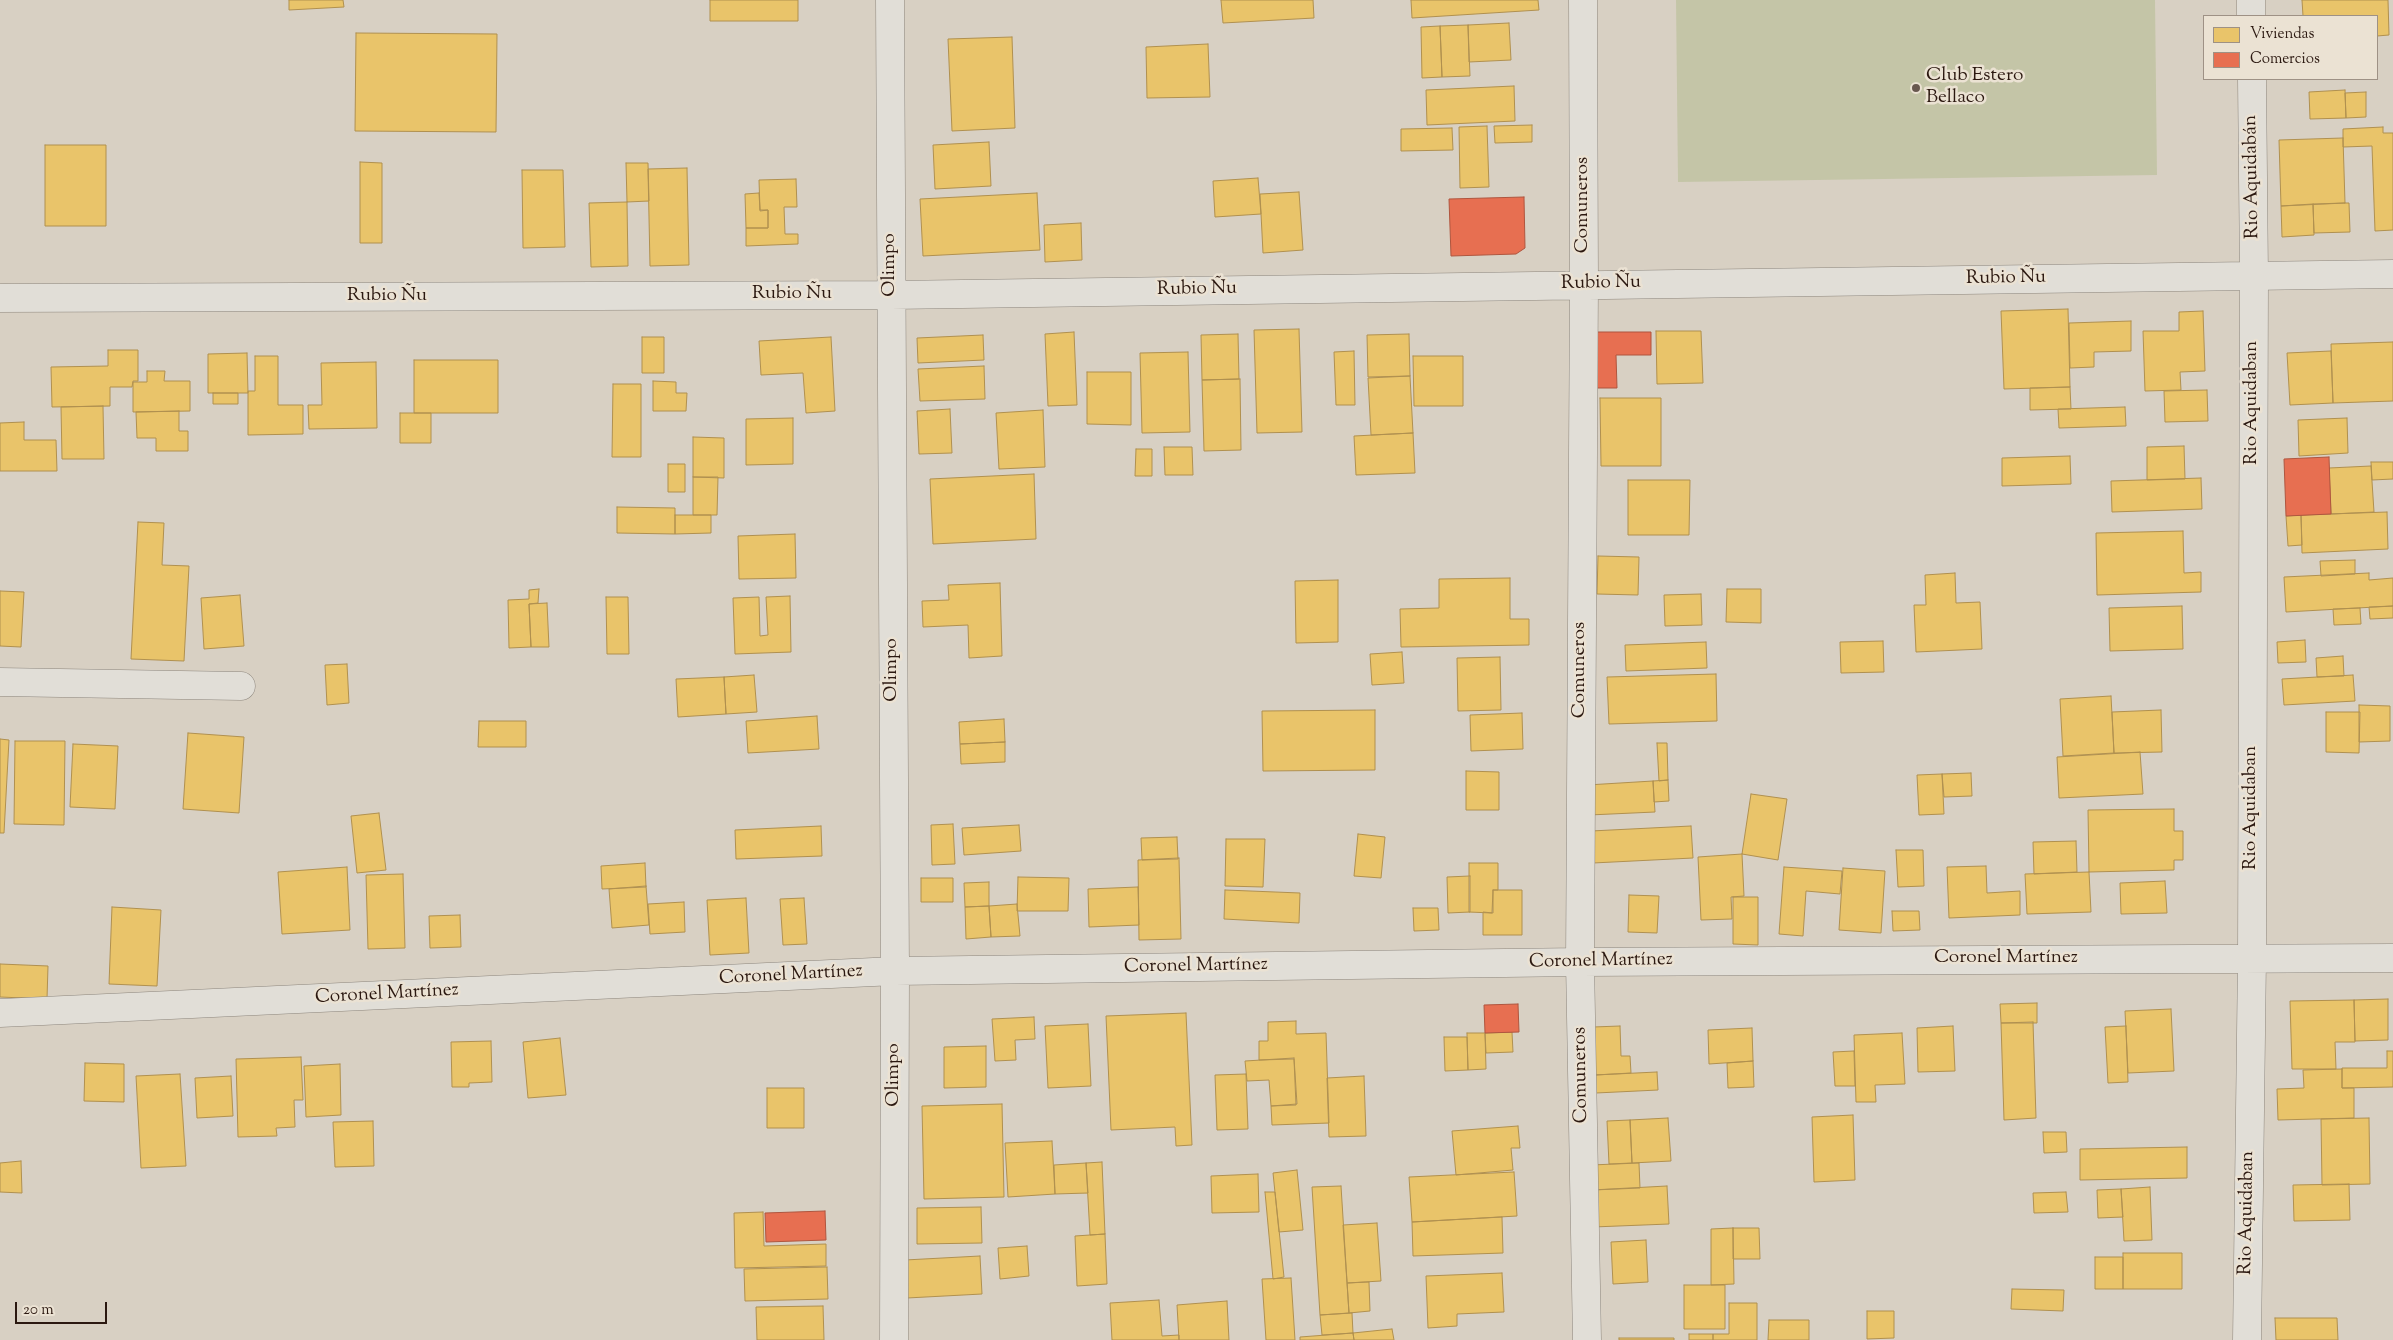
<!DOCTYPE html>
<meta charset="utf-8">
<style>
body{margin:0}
#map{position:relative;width:2393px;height:1340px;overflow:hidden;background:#d8d0c3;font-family:"Sorts Mill Goudy",serif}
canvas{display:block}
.legend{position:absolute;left:2203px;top:15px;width:175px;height:65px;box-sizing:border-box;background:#ebe2d3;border:1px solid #9e9185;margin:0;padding:6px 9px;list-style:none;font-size:15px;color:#2b1810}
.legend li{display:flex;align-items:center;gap:10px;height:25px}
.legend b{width:25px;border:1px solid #9e9185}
.scale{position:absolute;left:15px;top:1302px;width:92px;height:22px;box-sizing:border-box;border:2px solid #2b1810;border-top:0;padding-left:6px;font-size:15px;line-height:18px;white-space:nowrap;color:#2b1810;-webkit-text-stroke:4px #ebe2d3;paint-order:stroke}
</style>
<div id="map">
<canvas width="2393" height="1340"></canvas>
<ul class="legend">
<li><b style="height:14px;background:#e9c46a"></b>Viviendas</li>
<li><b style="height:14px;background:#e76f51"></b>Comercios</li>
</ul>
<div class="scale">20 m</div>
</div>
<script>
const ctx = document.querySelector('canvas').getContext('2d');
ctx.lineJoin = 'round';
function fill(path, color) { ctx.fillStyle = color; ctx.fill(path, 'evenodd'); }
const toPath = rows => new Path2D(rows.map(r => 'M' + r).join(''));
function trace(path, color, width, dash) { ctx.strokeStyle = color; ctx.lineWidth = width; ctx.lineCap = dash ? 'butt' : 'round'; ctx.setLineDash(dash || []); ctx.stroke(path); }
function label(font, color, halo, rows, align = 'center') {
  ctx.font = font + ' "Sorts Mill Goudy",serif'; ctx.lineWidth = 5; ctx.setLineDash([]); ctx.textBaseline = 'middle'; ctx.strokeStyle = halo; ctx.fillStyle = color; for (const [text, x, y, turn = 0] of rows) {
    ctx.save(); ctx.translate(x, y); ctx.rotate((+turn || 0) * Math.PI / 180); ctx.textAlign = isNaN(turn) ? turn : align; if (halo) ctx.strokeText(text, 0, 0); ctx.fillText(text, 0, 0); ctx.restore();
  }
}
fill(toPath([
 [1676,0,2155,0,2157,175,1678,182]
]), '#c4c5a7');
const homes = toPath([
 [289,0,343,0,344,7,289,10,289,0],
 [710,0,798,0,798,21,710,21,710,0],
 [1221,0,1313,0,1314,18,1223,23,1221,0],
 [1411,0,1538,0,1539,10,1412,18,1411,0],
 [2302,0,2388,0,2389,35,2377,36,2377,16,2303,16,2302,0],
 [1509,23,1511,60,1469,62,1468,25,1509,23],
 [1468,25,1470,76,1442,77,1440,26,1468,25],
 [1440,26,1442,77,1422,78,1421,27,1440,26],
 [356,33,497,34,496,132,355,131,356,33],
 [1012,37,1015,128,952,131,948,39,1012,37],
 [1208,44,1210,97,1147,98,1146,47,1208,44],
 [1514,86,1515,121,1427,125,1426,90,1514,86],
 [2345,90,2346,118,2310,119,2309,92,2345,90],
 [2366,92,2366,117,2346,118,2345,93,2366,92],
 [1532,125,1532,142,1495,143,1494,126,1532,125],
 [1487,126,1489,187,1460,188,1459,127,1487,126],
 [2383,127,2383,133,2393,133,2393,230,2375,231,2372,146,2343,147,2343,129,2383,127],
 [1452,128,1453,150,1401,151,1401,129,1452,128],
 [2343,138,2345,203,2281,206,2279,140,2343,138],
 [989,142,991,186,935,189,933,145,989,142],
 [45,145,106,145,106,226,45,226,45,145],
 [360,162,382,163,382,243,360,243,360,162],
 [626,163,648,163,649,201,627,202,626,163],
 [687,168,689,265,650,266,648,169,687,168],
 [522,170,563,170,565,247,523,248,522,170],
 [1258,178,1261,214,1215,217,1213,181,1258,178],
 [796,179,797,207,784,207,785,234,798,234,798,244,746,246,746,228,768,228,768,210,760,211,759,180,796,179],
 [1299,192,1303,250,1263,253,1260,194,1299,192],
 [759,193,760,210,768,210,768,228,746,228,745,194,759,193],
 [1037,193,1040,250,923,256,920,199,1037,193],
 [627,202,628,266,591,267,589,203,627,202],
 [2345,203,2349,203,2350,232,2314,233,2313,204,2345,203],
 [2313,204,2314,235,2282,237,2281,206,2313,204],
 [1081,223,1082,260,1045,262,1044,225,1081,223],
 [2068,309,2070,387,2004,389,2001,311,2068,309],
 [2203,311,2205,371,2180,372,2181,390,2145,391,2143,331,2179,331,2179,312,2203,311],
 [2131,321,2131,351,2094,352,2094,367,2070,368,2069,323,2131,321],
 [1299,329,1302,432,1257,433,1254,330,1299,329],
 [1656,331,1701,331,1703,383,1657,384,1656,331],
 [1074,332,1077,405,1048,406,1045,334,1074,332],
 [1238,334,1239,379,1202,380,1201,335,1238,334],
 [1409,334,1410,376,1368,377,1367,335,1409,334],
 [983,335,984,360,918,363,917,338,983,335],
 [642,337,664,337,664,373,642,373,642,337],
 [831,337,835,411,806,413,803,373,761,375,759,341,831,337],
 [2393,342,2393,401,2333,403,2331,344,2393,342],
 [108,350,138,350,138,381,133,381,132,387,110,387,110,406,52,407,51,367,108,366,108,350],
 [1354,351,1355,405,1336,405,1334,352,1354,351],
 [2331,351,2333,403,2290,405,2287,353,2331,351],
 [1188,352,1190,432,1142,433,1140,353,1188,352],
 [247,353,248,393,208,393,208,354,247,353],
 [255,356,278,356,278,405,303,405,303,434,248,435,248,391,255,391,255,356],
 [1413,356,1463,356,1463,406,1414,406,1413,356],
 [414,360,498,360,498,413,414,413,414,360],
 [376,362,377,428,309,429,308,405,322,405,321,363,376,362],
 [984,366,985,399,920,401,918,369,984,366],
 [147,371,165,371,164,381,190,381,190,411,133,412,133,382,147,382,147,371],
 [1087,372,1131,372,1131,425,1087,424,1087,372],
 [1410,376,1413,433,1371,435,1368,378,1410,376],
 [1240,379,1241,450,1204,451,1202,380,1240,379],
 [653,381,676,382,676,393,687,393,686,411,653,411,653,381],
 [613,384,641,384,641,457,612,457,613,384],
 [2070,387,2071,409,2030,410,2030,388,2070,387],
 [2207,390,2208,421,2165,422,2164,391,2207,390],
 [213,393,238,393,238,404,213,404,213,393],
 [1600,398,1661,398,1661,466,1601,466,1600,398],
 [103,406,104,459,62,459,61,407,103,406],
 [2125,407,2126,426,2059,428,2058,409,2125,407],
 [950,409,952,453,919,454,917,411,950,409],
 [1043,410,1045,467,999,469,996,413,1043,410],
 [179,411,179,431,188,431,188,451,156,451,156,438,137,438,136,412,179,411],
 [400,413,431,413,431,443,400,443,400,413],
 [793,418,793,464,746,465,746,419,793,418],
 [2347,418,2348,453,2299,456,2298,420,2347,418],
 [24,422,24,440,56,440,57,471,0,471,0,423,24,422],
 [1413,433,1415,473,1356,475,1354,436,1413,433],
 [693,437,724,438,724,478,693,477,693,437],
 [2184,446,2185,479,2147,480,2147,447,2184,446],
 [1164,447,1192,447,1193,475,1165,475,1164,447],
 [1136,449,1152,449,1152,476,1135,476,1136,449],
 [2070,456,2071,484,2002,486,2002,458,2070,456],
 [2371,462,2393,462,2393,479,2372,480,2371,462],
 [668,464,685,464,685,492,668,492,668,464],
 [2371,466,2374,512,2331,514,2329,468,2371,466],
 [1034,474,1036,539,933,544,930,479,1034,474],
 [693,477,718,477,717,515,693,515,693,477],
 [2201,478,2202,509,2112,512,2111,481,2201,478],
 [1628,480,1690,480,1689,535,1628,535,1628,480],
 [617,507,675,508,675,534,617,533,617,507],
 [2387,512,2388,549,2302,553,2301,515,2387,512],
 [675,515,711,515,711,533,675,534,675,515],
 [2301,515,2302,545,2288,546,2286,516,2301,515],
 [138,522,164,523,162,565,189,566,184,661,131,659,138,522],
 [2183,531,2184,573,2201,572,2201,592,2097,595,2096,533,2183,531],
 [795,534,796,578,739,579,738,536,795,534],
 [1598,556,1639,557,1638,595,1597,594,1598,556],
 [2355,560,2355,574,2321,576,2320,561,2355,560],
 [1955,573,1956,603,1980,602,1982,649,1916,652,1914,605,1926,605,1925,575,1955,573],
 [2369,573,2369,580,2393,578,2393,606,2286,612,2284,577,2369,573],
 [1510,578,1510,619,1529,619,1529,645,1401,647,1400,609,1439,608,1439,579,1510,578],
 [1338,580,1338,642,1296,643,1295,581,1338,580],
 [1000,583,1002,656,969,658,968,625,923,627,922,601,949,600,948,585,1000,583],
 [539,589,538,603,529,604,531,647,509,648,508,600,529,599,529,590,539,589],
 [1727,589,1761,589,1761,623,1726,622,1727,589],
 [0,591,24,592,21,647,0,646,0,591],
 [1701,594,1702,625,1665,626,1664,595,1701,594],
 [240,595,244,646,204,649,201,598,240,595],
 [790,596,791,652,735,654,733,598,759,597,760,636,768,635,766,597,790,596],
 [606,597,628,597,629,654,607,654,606,597],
 [547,603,549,647,531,647,529,604,547,603],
 [2182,606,2183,649,2110,651,2109,608,2182,606],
 [2393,606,2393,618,2370,619,2369,607,2393,606],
 [2360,608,2361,624,2334,625,2333,609,2360,608],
 [2305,640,2306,662,2278,663,2277,642,2305,640],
 [1883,641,1884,672,1841,673,1840,642,1883,641],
 [1706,642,1707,668,1626,671,1625,645,1706,642],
 [1402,652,1404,683,1372,685,1370,654,1402,652],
 [2343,656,2344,676,2317,677,2316,658,2343,656],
 [1500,657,1501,710,1458,711,1457,658,1500,657],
 [347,664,349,703,327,705,325,665,347,664],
 [1716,674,1717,721,1609,724,1607,677,1716,674],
 [754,675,757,712,726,714,724,677,754,675],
 [2353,675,2355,701,2284,705,2282,679,2353,675],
 [724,677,726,714,678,717,676,679,724,677],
 [2111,696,2114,753,2063,756,2060,699,2111,696],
 [2359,705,2390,706,2390,741,2359,742,2359,705],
 [1375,710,1375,770,1263,771,1262,711,1375,710],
 [2161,710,2162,752,2114,753,2112,712,2161,710],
 [2326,712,2360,712,2359,753,2326,752,2326,712],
 [1522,713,1523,749,1471,751,1470,715,1522,713],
 [817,716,819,749,748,753,746,721,817,716],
 [1004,719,1005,742,960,744,959,722,1004,719],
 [479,721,526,721,526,747,478,747,479,721],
 [188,733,244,737,239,813,183,809,188,733],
 [0,739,9,740,4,833,0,833,0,739],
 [15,741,65,741,64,825,14,824,15,741],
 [1005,742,1005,762,961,764,960,744,1005,742],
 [1657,743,1667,743,1668,780,1659,781,1657,743],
 [73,744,118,746,115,809,70,807,73,744],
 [2140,752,2143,794,2059,798,2057,757,2140,752],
 [1466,771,1499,772,1499,810,1466,810,1466,771],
 [1971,773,1972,796,1944,797,1942,774,1971,773],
 [1942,774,1944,814,1919,815,1917,775,1942,774],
 [1668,780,1669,801,1654,802,1653,781,1668,780],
 [1653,781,1655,812,1589,815,1587,785,1653,781],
 [1751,794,1787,799,1778,860,1742,854,1751,794],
 [2174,809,2174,831,2183,831,2183,860,2174,860,2174,870,2089,872,2088,810,2174,809],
 [379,813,386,870,357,873,351,816,379,813],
 [953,824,955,864,932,865,931,825,953,824],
 [1019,825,1021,851,964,855,962,828,1019,825],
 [821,826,822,856,736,859,735,830,821,826],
 [1691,826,1693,858,1593,863,1591,831,1691,826],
 [1358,834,1385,837,1381,878,1354,876,1358,834],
 [1177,837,1178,859,1142,860,1141,838,1177,837],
 [1226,839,1265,839,1263,887,1225,886,1226,839],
 [2076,841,2077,872,2034,874,2033,842,2076,841],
 [1896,850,1923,850,1924,886,1898,887,1896,850],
 [1742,854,1744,896,1731,897,1732,919,1701,920,1698,857,1742,854],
 [1179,858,1181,939,1139,940,1138,860,1179,858],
 [645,863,646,887,602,889,601,866,645,863],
 [1469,863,1498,863,1498,890,1493,890,1492,913,1469,912,1469,863],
 [1986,866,1987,893,2020,891,2020,915,1949,918,1947,867,1986,866],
 [347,867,350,930,282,934,278,872,347,867],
 [1784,867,1842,871,1840,894,1806,891,1803,936,1779,934,1784,867],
 [1843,868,1885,871,1881,933,1839,930,1843,868],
 [2089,872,2091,912,2027,914,2025,874,2089,872],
 [403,874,405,948,368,949,366,875,403,874],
 [1470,876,1470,912,1448,913,1447,877,1470,876],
 [1018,877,1069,878,1068,911,1017,911,1018,877],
 [921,878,953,878,953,902,921,902,921,878],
 [2165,881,2167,913,2121,914,2120,883,2165,881],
 [989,882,989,906,965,907,964,883,989,882],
 [646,886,649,925,612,928,609,889,646,886],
 [1138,887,1139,925,1089,927,1088,889,1138,887],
 [1225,890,1300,893,1299,923,1224,919,1225,890],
 [1493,890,1522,890,1522,935,1483,935,1483,912,1493,913,1493,890],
 [1629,895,1659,896,1657,933,1628,932,1629,895],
 [1733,897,1758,897,1758,945,1733,944,1733,897],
 [746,898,749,953,710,955,707,900,746,898],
 [804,898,807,944,783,945,780,899,804,898],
 [684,902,685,932,650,934,648,904,684,902],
 [1017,904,1020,936,991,937,989,906,1017,904],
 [989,906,991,937,966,939,965,907,989,906],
 [112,907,161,910,157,986,109,984,112,907],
 [1413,908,1438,908,1439,930,1414,931,1413,908],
 [1892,911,1919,911,1920,930,1893,931,1892,911],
 [460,915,461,947,430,948,429,916,460,915],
 [0,964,48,966,47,999,0,997,0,964],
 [2388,999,2388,1040,2355,1041,2354,1000,2388,999],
 [2354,1000,2355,1042,2335,1042,2336,1069,2292,1069,2290,1001,2354,1000],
 [2037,1003,2037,1023,2001,1023,2000,1004,2037,1003],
 [2171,1009,2174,1071,2128,1073,2125,1011,2171,1009],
 [1186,1013,1192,1145,1176,1146,1175,1127,1111,1130,1106,1016,1186,1013],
 [1034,1017,1035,1039,1015,1040,1016,1060,995,1061,992,1019,1034,1017],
 [1296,1021,1296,1034,1326,1033,1329,1123,1272,1125,1271,1106,1296,1105,1294,1059,1259,1060,1259,1041,1268,1041,1268,1022,1296,1021],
 [2033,1022,2036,1118,2004,1120,2001,1023,2033,1022],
 [1088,1024,1091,1086,1048,1088,1045,1026,1088,1024],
 [1620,1026,1621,1056,1630,1056,1631,1073,1595,1075,1593,1027,1620,1026],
 [1953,1026,1955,1071,1918,1072,1917,1028,1953,1026],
 [2126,1026,2128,1082,2108,1083,2105,1027,2126,1026],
 [1752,1028,1753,1061,1709,1064,1708,1030,1752,1028],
 [1512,1032,1513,1052,1486,1053,1485,1033,1512,1032],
 [1467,1033,1485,1033,1486,1069,1468,1070,1467,1033],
 [1902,1033,1905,1084,1875,1085,1876,1102,1856,1102,1854,1035,1902,1033],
 [1444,1037,1467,1037,1468,1070,1445,1071,1444,1037],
 [560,1038,566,1095,528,1098,523,1042,560,1038],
 [491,1041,492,1082,469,1083,469,1087,452,1087,451,1042,491,1041],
 [986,1046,986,1087,944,1088,944,1047,986,1046],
 [1854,1051,1855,1086,1835,1086,1833,1052,1854,1051],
 [2387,1051,2393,1051,2393,1087,2342,1088,2342,1068,2387,1068,2387,1051],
 [301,1057,303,1100,294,1100,295,1127,276,1128,277,1136,238,1137,236,1059,301,1057],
 [1294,1058,1297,1104,1271,1106,1269,1080,1247,1081,1245,1061,1294,1058],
 [1753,1061,1754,1087,1728,1088,1727,1063,1753,1061],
 [85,1063,124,1064,124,1102,84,1101,85,1063],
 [340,1064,341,1115,306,1117,304,1066,340,1064],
 [2342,1069,2342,1088,2354,1088,2354,1118,2278,1120,2277,1089,2304,1088,2303,1070,2342,1069],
 [1657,1072,1658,1090,1596,1093,1595,1075,1657,1072],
 [180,1074,186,1166,141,1168,136,1076,180,1074],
 [1246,1074,1248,1129,1217,1130,1215,1075,1246,1074],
 [231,1076,233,1116,197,1118,195,1078,231,1076],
 [1364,1076,1366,1136,1329,1137,1327,1078,1364,1076],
 [767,1088,804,1088,804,1128,767,1128,767,1088],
 [1002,1104,1004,1197,924,1199,922,1106,1002,1104],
 [1853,1115,1855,1180,1814,1182,1812,1117,1853,1115],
 [1668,1118,1671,1161,1632,1163,1630,1120,1668,1118],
 [2369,1118,2370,1184,2322,1185,2321,1119,2369,1118],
 [1630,1120,1632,1163,1609,1164,1607,1121,1630,1120],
 [373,1121,374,1166,335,1167,333,1122,373,1121],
 [1518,1126,1520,1148,1511,1148,1513,1170,1456,1175,1452,1131,1518,1126],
 [2043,1132,2066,1132,2067,1152,2044,1153,2043,1132],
 [1052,1141,1055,1194,1008,1197,1005,1143,1052,1141],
 [2187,1147,2187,1178,2080,1180,2080,1149,2187,1147],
 [21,1161,22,1193,0,1192,0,1163,21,1161],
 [1102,1162,1105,1234,1090,1235,1086,1163,1102,1162],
 [1086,1163,1088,1193,1055,1194,1054,1165,1086,1163],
 [1639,1163,1640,1188,1593,1190,1591,1165,1639,1163],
 [1297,1170,1303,1230,1279,1232,1273,1173,1297,1170],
 [1514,1172,1517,1216,1412,1222,1409,1177,1514,1172],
 [1258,1174,1259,1212,1212,1213,1211,1176,1258,1174],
 [2349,1184,2350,1220,2294,1221,2293,1185,2349,1184],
 [1341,1186,1349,1313,1320,1315,1312,1187,1341,1186],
 [1667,1186,1669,1224,1593,1227,1592,1190,1667,1186],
 [2150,1187,2152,1240,2124,1241,2121,1189,2150,1187],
 [2121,1189,2123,1217,2098,1218,2097,1190,2121,1189],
 [1265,1192,1275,1192,1284,1277,1273,1279,1265,1192],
 [2066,1192,2068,1212,2034,1213,2033,1193,2066,1192],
 [981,1207,982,1243,917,1244,917,1208,981,1207],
 [763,1212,764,1246,826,1244,826,1266,735,1268,734,1213,763,1212],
 [1502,1217,1503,1253,1413,1256,1412,1222,1502,1217],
 [1377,1223,1381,1281,1347,1283,1343,1225,1377,1223],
 [1733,1228,1759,1228,1760,1259,1733,1259,1733,1228],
 [1733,1228,1734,1284,1711,1285,1711,1229,1733,1228],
 [1105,1234,1107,1284,1077,1286,1075,1236,1105,1234],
 [1646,1240,1648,1282,1613,1284,1611,1242,1646,1240],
 [1027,1246,1029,1276,1000,1279,998,1248,1027,1246],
 [2123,1253,2182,1253,2182,1289,2123,1289,2123,1253],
 [980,1256,982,1294,907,1298,905,1260,980,1256],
 [2095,1257,2123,1257,2123,1289,2095,1289,2095,1257],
 [827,1267,828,1299,745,1301,744,1269,827,1267],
 [1502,1273,1504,1312,1457,1314,1457,1326,1428,1328,1426,1276,1502,1273],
 [1291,1278,1295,1340,1266,1340,1262,1279,1291,1278],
 [1369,1282,1370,1311,1349,1313,1347,1283,1369,1282],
 [1684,1285,1725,1285,1725,1329,1684,1329,1684,1285],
 [2012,1289,2064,1290,2063,1311,2011,1309,2012,1289],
 [1159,1300,1162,1336,1179,1335,1179,1340,1112,1340,1110,1303,1159,1300],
 [1227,1301,1229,1340,1179,1340,1177,1305,1227,1301],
 [1729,1303,1757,1303,1757,1340,1713,1340,1713,1334,1729,1334,1729,1303],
 [823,1306,824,1340,757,1340,756,1307,823,1306],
 [1867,1311,1894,1311,1894,1338,1867,1339,1867,1311],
 [1352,1313,1353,1333,1322,1335,1320,1315,1352,1313],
 [2275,1318,2337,1318,2338,1340,2276,1340,2275,1318],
 [1769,1320,1809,1320,1809,1340,1768,1340,1769,1320],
 [1392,1329,1394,1340,1354,1340,1353,1333,1392,1329],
 [1353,1333,1354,1340,1300,1340,1300,1337,1353,1333],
 [1689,1334,1713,1334,1713,1340,1689,1340,1689,1334],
 [1619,1338,1674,1338,1674,1340,1619,1340,1619,1338]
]);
fill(homes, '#e9c46a');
trace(homes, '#b0904f', 1);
const shops = toPath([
 [1524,197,1525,248,1516,254,1451,256,1449,199,1524,197],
 [1594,332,1651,332,1651,355,1616,355,1617,388,1595,388,1594,332],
 [2329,457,2331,514,2286,516,2284,459,2329,457],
 [1518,1004,1519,1032,1485,1033,1484,1005,1518,1004],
 [825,1211,826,1240,766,1242,765,1213,825,1211]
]);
fill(shops, '#e76f51');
trace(shops, '#af553e', 1);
const minor = toPath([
 [890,0,895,971,894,1340],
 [1583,0,1584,284,1580,962,1587,1340],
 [2251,0,2251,16],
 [0,298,891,295,2393,274],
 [0,682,241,686],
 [0,1013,895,971,1580,962,2393,958],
 [2247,1340,2252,958,2254,276,2252,79]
]);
trace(minor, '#8d867d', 29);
trace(minor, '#e1ded7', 28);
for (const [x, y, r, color] of [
 [1916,88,5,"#68584f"]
]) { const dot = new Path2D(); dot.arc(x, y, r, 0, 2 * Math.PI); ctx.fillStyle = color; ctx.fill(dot); trace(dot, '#ebe2d3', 2); }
label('19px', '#2b1810', '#ebe2d3', [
 ["Club Estero",1926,77],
 ["Bellaco",1926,99]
], 'left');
label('19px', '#2b1810', '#ebe2d3', [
 ["Rio Aquidabán",2253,177,-91],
 ["Comuneros",1584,205,-90],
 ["Olimpo",891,265,-90],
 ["Rubio Ñu",2006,279,-1],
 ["Rubio Ñu",1601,284,-1],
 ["Rubio Ñu",1197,290,-1],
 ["Rubio Ñu",792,295],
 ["Rubio Ñu",387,297],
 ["Rio Aquidaban",2253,403,-90],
 ["Olimpo",893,670,-90],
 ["Comuneros",1581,670,-90],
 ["Rio Aquidaban",2252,808,-90],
 ["Coronel Martínez",2006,959],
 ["Coronel Martínez",1601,962,-1],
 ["Coronel Martínez",1196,967,-1],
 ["Coronel Martínez",791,976,-3],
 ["Coronel Martínez",387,995,-3],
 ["Olimpo",895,1075,-90],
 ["Comuneros",1582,1075,-91],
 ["Rio Aquidaban",2248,1213,-89]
]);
</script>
